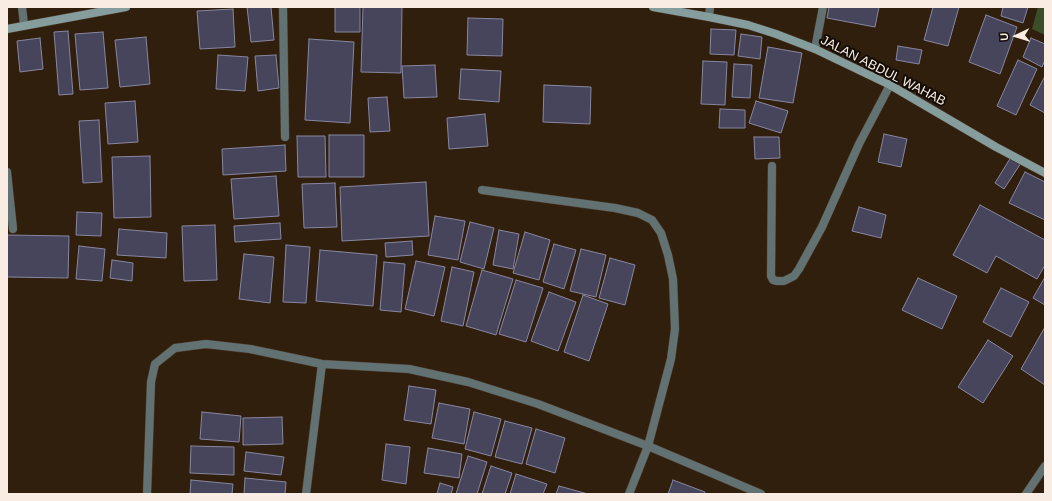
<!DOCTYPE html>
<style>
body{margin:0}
#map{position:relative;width:1052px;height:501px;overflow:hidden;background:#311f0e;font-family:Arial,sans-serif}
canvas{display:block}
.frame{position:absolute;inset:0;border:8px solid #f9ece2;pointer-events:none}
.north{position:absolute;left:996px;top:16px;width:40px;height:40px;-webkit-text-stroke:3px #130b05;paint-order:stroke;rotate:266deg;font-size:11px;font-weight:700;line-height:16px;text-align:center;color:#f9ece2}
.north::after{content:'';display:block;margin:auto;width:14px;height:18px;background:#f9ece2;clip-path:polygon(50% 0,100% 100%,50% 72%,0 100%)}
</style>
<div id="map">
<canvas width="1052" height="501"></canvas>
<div class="frame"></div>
<div class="north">U</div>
</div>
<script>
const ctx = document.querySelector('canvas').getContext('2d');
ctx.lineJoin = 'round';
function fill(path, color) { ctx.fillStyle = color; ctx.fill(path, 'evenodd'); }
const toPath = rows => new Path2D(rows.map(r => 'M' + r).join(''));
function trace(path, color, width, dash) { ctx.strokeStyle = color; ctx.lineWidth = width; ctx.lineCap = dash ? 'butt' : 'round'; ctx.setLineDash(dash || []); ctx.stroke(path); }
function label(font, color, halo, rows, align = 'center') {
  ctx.font = font + ' Arial,sans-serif'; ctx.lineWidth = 4; ctx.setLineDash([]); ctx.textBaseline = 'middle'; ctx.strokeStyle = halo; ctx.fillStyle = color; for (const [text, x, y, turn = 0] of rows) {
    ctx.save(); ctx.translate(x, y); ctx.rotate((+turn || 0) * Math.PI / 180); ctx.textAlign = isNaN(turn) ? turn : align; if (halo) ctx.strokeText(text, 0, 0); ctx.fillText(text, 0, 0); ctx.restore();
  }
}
fill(toPath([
 [1038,7,1045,7,1045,35,1032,29]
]), '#3a4f28');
const building = toPath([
 [247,7,271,7,274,40,251,42,247,7],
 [335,7,360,7,360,32,335,32,335,7],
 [363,7,402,7,401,73,361,72,363,7],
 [829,7,879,7,875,27,827,18,829,7],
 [933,7,959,7,948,46,924,40,933,7],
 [1003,7,1028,7,1023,23,1001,16,1003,7],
 [233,9,235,47,200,49,197,11,233,9],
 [986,15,1017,27,1000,74,969,62,986,15],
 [468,18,503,19,502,56,467,55,468,18],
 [711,29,736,30,734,55,710,54,711,29],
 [68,31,73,94,59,95,54,32,68,31],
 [103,32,108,88,80,90,75,34,103,32],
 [741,34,762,37,760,59,738,56,741,34],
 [146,37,150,84,120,87,115,40,146,37],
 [40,38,43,69,20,72,17,41,40,38],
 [1031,38,1045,44,1045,60,1042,67,1023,57,1031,38],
 [309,39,354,42,350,123,305,120,309,39],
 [898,46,922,50,919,64,896,60,898,46],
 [768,47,802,53,793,103,759,98,768,47],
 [218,55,248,57,245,91,216,89,218,55],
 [276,55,279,88,258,91,255,56,276,55],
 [1018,60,1037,69,1016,115,997,106,1018,60],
 [703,61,727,62,725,105,701,104,703,61],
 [734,64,752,65,750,98,732,97,734,64],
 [435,65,437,97,404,98,402,66,435,65],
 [461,69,501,71,499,102,459,99,461,69],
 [1045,76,1045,113,1030,105,1045,76],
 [544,85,591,87,590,124,543,122,544,85],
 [387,97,390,131,370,132,368,98,387,97],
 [135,101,138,142,108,144,105,103,135,101],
 [756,101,788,111,781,133,749,123,756,101],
 [720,109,745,110,745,128,719,128,720,109],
 [485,114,488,146,449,149,447,118,485,114],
 [99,120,102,182,83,183,79,121,99,120],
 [884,134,907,139,901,167,878,162,884,134],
 [329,135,364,135,364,177,329,177,329,135],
 [297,136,325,136,326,177,298,177,297,136],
 [754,137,779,137,780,158,755,159,754,137],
 [285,145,286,171,223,175,222,149,285,145],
 [150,156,151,217,114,218,112,157,150,156],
 [1011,157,1021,163,1004,189,995,183,1011,157],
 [1025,172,1045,182,1045,220,1009,203,1025,172],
 [276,176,279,216,234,219,231,179,276,176],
 [426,182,429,236,342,241,340,187,426,182],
 [335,183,337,227,304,228,302,184,335,183],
 [980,205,1045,240,1045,265,1037,279,996,256,987,273,953,255,980,205],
 [859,207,886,215,881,238,852,231,859,207],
 [77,212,102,213,101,236,76,235,77,212],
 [435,216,465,221,458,260,428,255,435,216],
 [470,222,494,228,484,269,460,262,470,222],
 [280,223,281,239,235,242,234,226,280,223],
 [215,225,217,280,184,281,182,226,215,225],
 [119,229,167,233,166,258,117,255,119,229],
 [499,230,519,234,513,269,493,265,499,230],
 [525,232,550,240,539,280,513,273,525,232],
 [7,235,69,236,68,278,7,277,7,235],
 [412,241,413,255,386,257,385,243,412,241],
 [554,244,576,250,564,289,543,282,554,244],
 [286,245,310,247,306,303,283,302,286,245],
 [79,246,105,249,102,281,76,279,79,246],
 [581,249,606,255,596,297,570,291,581,249],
 [320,250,377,255,373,306,316,301,320,250],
 [244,254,274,257,270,303,239,299,244,254],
 [610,258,635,265,625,305,599,298,610,258],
 [112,260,133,263,132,281,110,278,112,260],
 [416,261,445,267,434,316,405,309,416,261],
 [384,262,405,264,401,312,380,310,384,262],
 [452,267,474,272,463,326,441,321,452,267],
 [482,270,513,279,496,335,466,326,482,270],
 [1045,277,1045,305,1033,298,1045,277],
 [918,278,957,296,942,329,902,310,918,278],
 [516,280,543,288,526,342,499,334,516,280],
 [1001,288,1029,302,1011,337,983,322,1001,288],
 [549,292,576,302,558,351,531,341,549,292],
 [583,295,608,304,589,361,564,352,583,295],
 [1045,327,1045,385,1021,369,1045,327],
 [988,340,1013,356,983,403,958,387,988,340],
 [409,386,436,390,431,424,404,420,409,386],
 [439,403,470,409,464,444,432,438,439,403],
 [202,412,241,416,239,442,200,439,202,412],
 [474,412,501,419,491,456,465,449,474,412],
 [282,417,283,444,243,445,243,418,282,417],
 [505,421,532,428,522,464,495,457,505,421],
 [536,429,565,438,555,473,526,464,536,429],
 [386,444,410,447,406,484,382,480,386,444],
 [191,446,234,447,234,475,190,473,191,446],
 [428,448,462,454,459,478,424,473,428,448],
 [246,452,284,457,281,475,244,471,246,452],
 [468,456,487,462,477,494,456,494,468,456],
 [491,466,512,473,505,494,482,494,491,466],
 [516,474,547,484,543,494,510,494,516,474],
 [245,478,286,482,285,494,244,494,245,478],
 [191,480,233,484,232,494,190,494,191,480],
 [673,480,705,492,704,494,668,494,673,480],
 [440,483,453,487,451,494,437,494,440,483],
 [559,486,588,494,556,494,559,486]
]);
fill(building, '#46455c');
trace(building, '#8887a1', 1);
const lane = toPath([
 [7,172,13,229]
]);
const street = toPath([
 [22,7,24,25],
 [283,7,285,137],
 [709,17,710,7],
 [815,49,823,7],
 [772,166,771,276,773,280,777,281,784,281,794,276,799,269,822,227,859,144,890,85],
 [482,190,615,208,638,213,652,220,661,233,668,255,673,279,675,329,671,359,648,446,629,494],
 [147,494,151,382,155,364,175,348,206,344,250,349,322,364,409,369,468,382,538,404,648,446,761,494],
 [306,494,322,364],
 [1026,494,1045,466]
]);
const secondary = toPath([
 [653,7,709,17,748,25,776,34,815,49,890,85,996,147,1045,173],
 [7,29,126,7]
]);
trace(lane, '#4d3c2c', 9);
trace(street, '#4d3c2c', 9);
trace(secondary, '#4d3c2c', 9);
trace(lane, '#627171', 8);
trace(street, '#627171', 8);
trace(secondary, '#869d9d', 8);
label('13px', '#f9ece2', '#130b05', [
 ["JALAN ABDUL WAHAB",883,71,27]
]);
</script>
